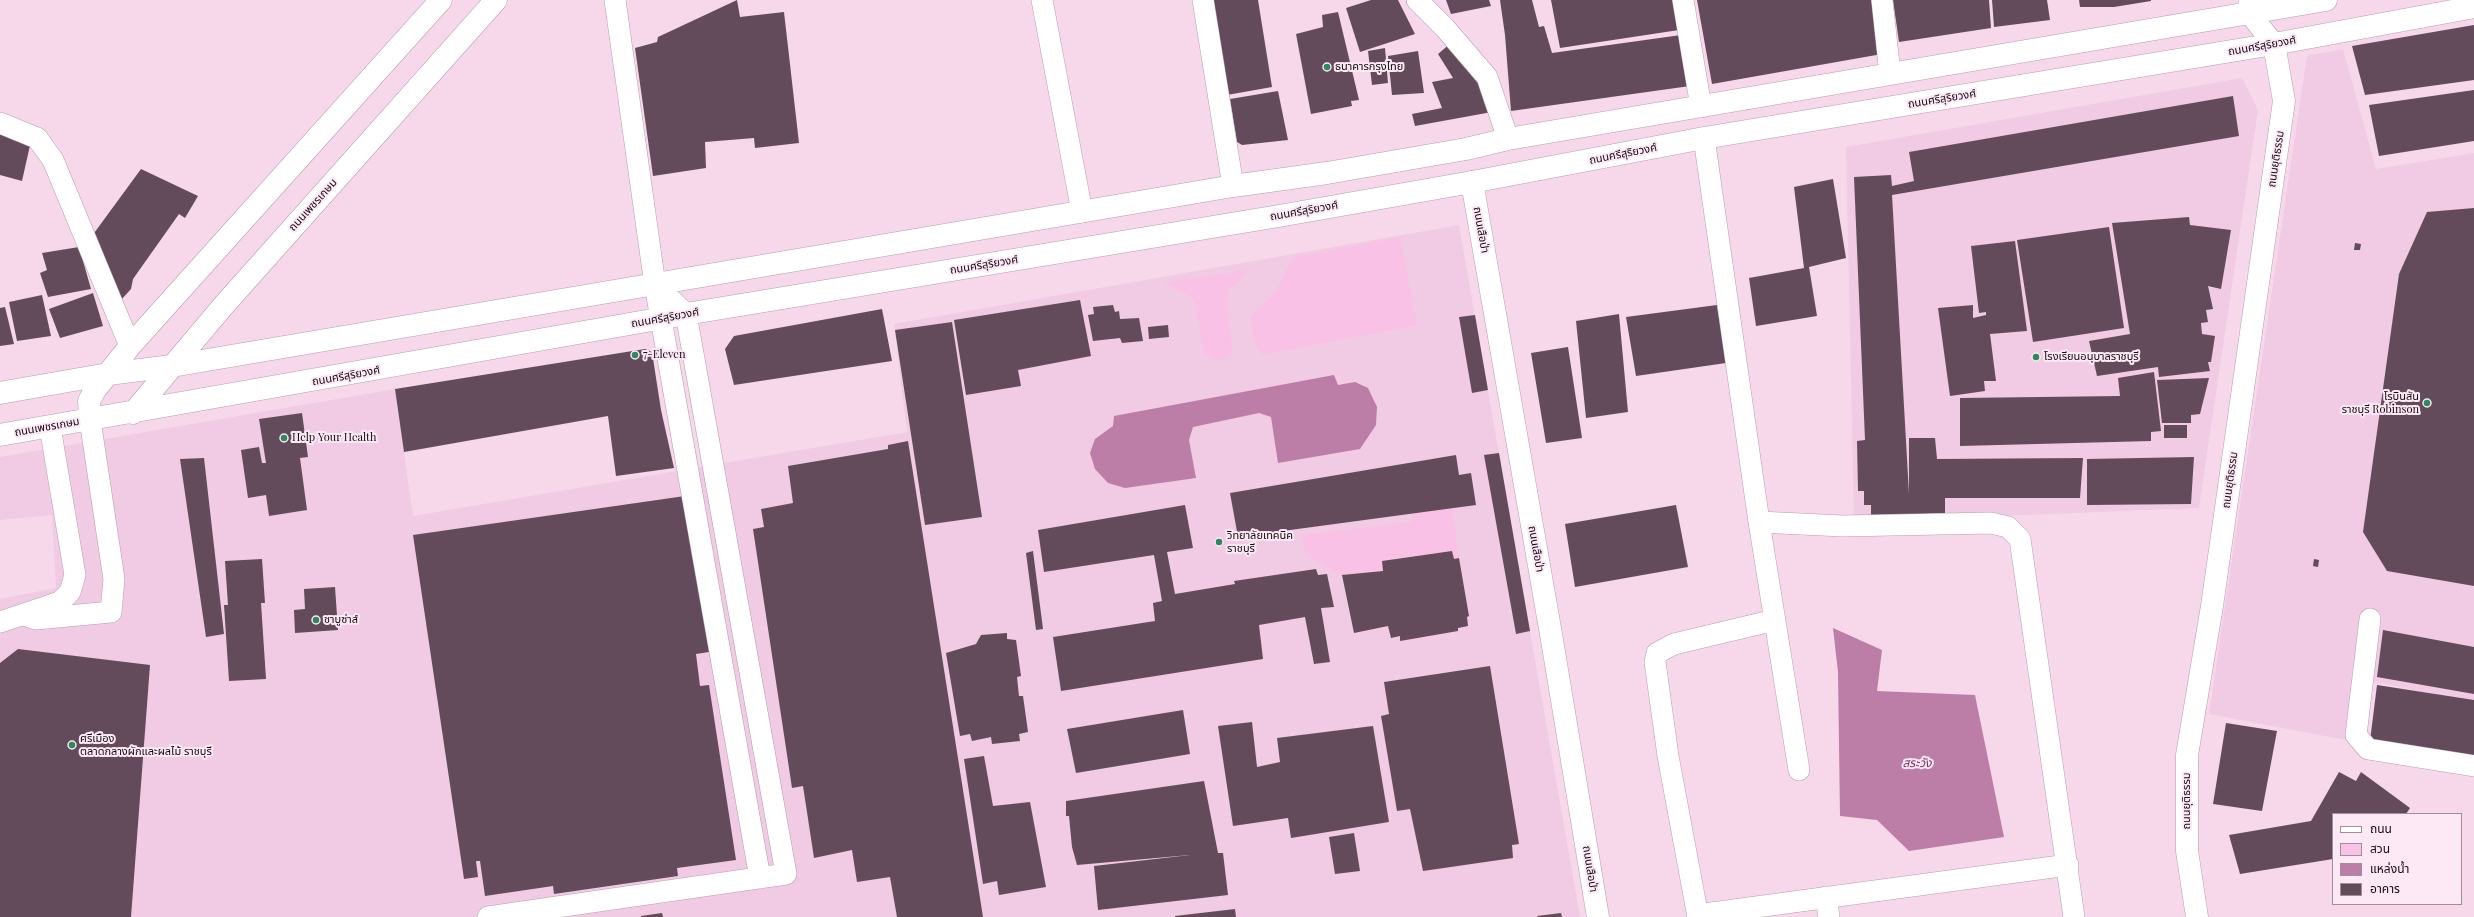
<!DOCTYPE html>
<meta charset="utf-8">
<style>
body{margin:0}
#map{position:relative;width:2474px;height:917px;overflow:hidden;background:#f7d8eb;font-family:"Playfair Display","Noto Sans Thai",serif}
canvas{display:block}
.legend{position:absolute;left:2332px;top:813px;width:130px;height:92px;box-sizing:border-box;background:#fce9f5;border:1px solid #9f8f99;margin:0;padding:5px 7px;list-style:none;font-size:12px;color:#130910}
.legend li{display:flex;align-items:center;gap:8px;height:20px}
.legend b{width:20px;border:1px solid #9f8f99}
</style>
<div id="map">
<canvas width="2474" height="917"></canvas>
<ul class="legend">
<li><b style="height:5px;background:#fff"></b>ถนน</li>
<li><b style="height:11px;background:#fac1e6"></b>สวน</li>
<li><b style="height:11px;background:#bc7ea7"></b>แหล่งน้ำ</li>
<li><b style="height:11px;background:#644b5b"></b>อาคาร</li>
</ul>
</div>
<script>
const ctx = document.querySelector('canvas').getContext('2d');
ctx.lineJoin = 'round';
function fill(path, color) { ctx.fillStyle = color; ctx.fill(path, 'evenodd'); }
const toPath = rows => new Path2D(rows.map(r => 'M' + r).join(''));
function trace(path, color, width, dash) { ctx.strokeStyle = color; ctx.lineWidth = width; ctx.lineCap = dash ? 'butt' : 'round'; ctx.setLineDash(dash || []); ctx.stroke(path); }
function label(font, color, halo, rows, align = 'center') {
  ctx.font = font + ' "Playfair Display","Noto Sans Thai",serif'; ctx.lineWidth = 4; ctx.setLineDash([]); ctx.textBaseline = 'middle'; ctx.strokeStyle = halo; ctx.fillStyle = color; for (const [text, x, y, turn = 0] of rows) {
    ctx.save(); ctx.translate(x, y); ctx.rotate((+turn || 0) * Math.PI / 180); ctx.textAlign = isNaN(turn) ? turn : align; if (halo) ctx.strokeText(text, 0, 0); ctx.fillText(text, 0, 0); ctx.restore();
  }
}
fill(toPath([
 [2343,49,2376,169,2474,153,2474,702,2370,681,2356,742,2209,714,2307,56],
 [2242,78,2258,110,2199,508,1854,522,1846,147],
 [1459,225,1580,917,0,917,0,599,56,588,52,515,0,520,0,457,395,389,413,516,907,432,894,324]
]), '#f0cbe3');
fill(toPath([
 [1400,237,1417,325,1261,355,1255,343,1250,317,1275,293,1293,258],
 [1246,270,1240,280,1229,291,1227,305,1232,347,1230,356,1220,360,1213,358,1203,352,1196,306,1193,298,1164,283],
 [1452,508,1459,558,1454,559,1452,551,1382,561,1383,571,1342,575,1306,555,1301,535,1413,522,1412,513]
]), '#fac1e6');
fill(toPath([
 [1334,375,1338,385,1355,382,1368,388,1377,407,1376,425,1360,449,1278,463,1271,417,1259,413,1193,427,1189,440,1196,478,1125,488,1108,483,1095,469,1090,453,1095,439,1113,426,1114,416],
 [1833,628,1882,650,1877,691,1975,695,2004,837,1909,851,1877,820,1840,816,1838,672]
]), '#bc7ea7');
fill(toPath([
 [737,0,740,17,784,12,799,143,755,148,754,138,705,142,706,168,653,176,635,48,657,42,658,37],
 [1210,0,1258,0,1272,87,1227,95],
 [1371,0,1398,0,1415,34,1360,52,1346,8],
 [1446,0,1489,0,1491,6,1451,14],
 [1500,0,1532,0,1539,27,1544,26,1552,53,1681,35,1690,86,1511,111,1505,35],
 [1551,0,1673,0,1679,30,1560,48],
 [1697,0,1876,0,1882,54,1712,84],
 [1893,0,1989,0,1991,28,1899,42],
 [1992,0,2047,0,2050,20,1994,27],
 [2079,0,2151,0,2151,1,2114,7,2080,7],
 [1338,12,1359,100,1351,101,1352,106,1311,114,1296,34,1323,27,1322,15],
 [2474,25,2474,80,2365,95,2352,46],
 [1451,43,1482,76,1492,112,1415,126,1412,114,1442,108,1432,82,1453,78,1438,54],
 [1385,48,1388,83,1372,85,1368,51],
 [1418,51,1424,93,1392,95,1388,56],
 [2474,90,2474,141,2379,156,2369,105],
 [1278,91,1288,140,1242,145,1237,142,1230,99],
 [2233,96,2239,136,1892,195,1909,494,1909,438,1935,438,1937,459,2083,458,2080,498,1945,498,1945,518,1871,522,1871,505,1864,505,1864,491,1858,491,1857,441,1865,440,1854,177,1891,175,1892,186,1914,181,1909,152],
 [0,132,31,141,22,181,0,175],
 [141,169,198,196,185,218,179,214,133,279,131,289,120,301,89,240],
 [1833,179,1846,258,1809,267,1817,316,1756,326,1749,278,1804,268,1794,187],
 [2474,208,2474,586,2387,571,2363,532,2399,274,2427,212],
 [2189,217,2190,225,2231,230,2221,289,2208,286,2213,309,2206,310,2208,322,2201,323,2202,334,2215,336,2211,362,2208,362,2210,371,2159,377,2158,367,2097,376,2089,341,2130,334,2112,223],
 [2109,227,2124,328,2033,342,2017,240],
 [2015,241,2027,331,1990,334,1996,381,1984,381,1985,391,1950,396,1938,308,1973,305,1973,318,1986,315,1986,312,1979,313,1971,246],
 [2355,243,2361,244,2360,250,2354,250],
 [79,247,91,289,48,297,40,273,47,270,42,253],
 [93,293,103,326,60,338,49,309],
 [42,295,51,336,17,341,9,302],
 [1080,300,1091,356,1018,370,1021,386,966,395,954,320],
 [1113,305,1115,312,1119,311,1120,319,1139,318,1143,341,1122,343,1120,338,1093,341,1088,315,1094,314,1093,307],
 [1717,305,1726,363,1636,376,1626,317],
 [5,307,14,344,0,346,0,308],
 [882,309,892,361,734,385,725,349,734,336],
 [1619,314,1628,412,1586,418,1576,321],
 [1475,315,1488,390,1472,393,1459,317],
 [952,322,982,517,925,525,895,330],
 [1168,325,1169,337,1149,339,1148,327],
 [1568,347,1582,438,1546,443,1531,353],
 [645,349,652,352,661,410,674,468,616,476,608,416,404,452,395,389],
 [2154,372,2161,431,2151,432,2151,441,1960,446,1960,398,2120,396,2118,378],
 [2209,378,2200,414,2191,415,2191,423,2162,423,2157,380],
 [302,413,308,457,300,458,307,510,269,516,266,495,248,498,241,450,259,447,262,463,266,463,259,419],
 [2164,425,2187,425,2187,438,2164,438],
 [908,441,983,917,897,917,890,877,857,882,852,850,814,858,803,786,792,788,753,529,764,527,761,509,793,503,788,466,888,449,888,445],
 [1499,453,1530,631,1516,634,1484,455],
 [1456,455,1459,475,1471,473,1476,505,1238,537,1230,493],
 [2194,457,2191,504,2087,505,2087,459],
 [204,458,224,634,206,637,180,459],
 [685,496,709,652,696,654,700,686,709,685,736,860,677,868,678,876,554,894,553,886,485,896,480,861,476,861,478,877,464,879,413,535],
 [1185,505,1193,548,1167,552,1175,594,1235,584,1234,581,1316,569,1318,575,1327,574,1334,607,1321,608,1330,662,1314,664,1305,617,1259,625,1263,659,1061,691,1053,637,1155,621,1153,603,1162,601,1154,555,1044,572,1038,530],
 [1676,505,1688,567,1575,587,1565,524],
 [1033,551,1043,629,1036,630,1026,553],
 [1452,551,1454,559,1459,558,1469,616,1467,617,1468,626,1458,628,1458,631,1400,641,1400,636,1391,638,1388,626,1354,633,1342,575,1383,571,1382,561],
 [262,559,265,603,261,603,266,679,229,681,224,605,228,605,225,561],
 [2314,559,2319,560,2318,567,2313,566],
 [335,587,338,630,295,633,294,610,305,609,304,589],
 [2383,630,2474,647,2474,694,2377,677],
 [1007,633,1007,639,1016,640,1021,676,1017,677,1019,696,1023,696,1028,732,1019,734,1020,741,992,744,991,737,972,741,970,734,960,736,946,653,976,644,981,635],
 [18,649,150,665,131,917,0,917,0,663],
 [1490,666,1519,844,1512,845,1513,858,1423,871,1410,809,1397,811,1381,716,1389,714,1384,682],
 [2377,685,2474,700,2474,757,2370,741],
 [1183,710,1190,754,1076,773,1067,729],
 [1252,722,1257,767,1280,762,1277,738,1373,726,1389,822,1291,838,1288,818,1233,826,1218,726],
 [2226,723,2277,731,2262,811,2213,804],
 [984,756,993,806,1030,802,1046,887,999,895,997,881,983,884,964,759],
 [2339,772,2356,781,2361,772,2410,808,2406,814,2333,814,2333,859,2240,874,2229,835,2311,821],
 [1204,781,1218,853,1223,853,1228,895,1098,910,1094,866,1190,855,1077,865,1072,847,1069,816,1066,816,1066,801],
 [1354,833,1360,871,1335,874,1329,837],
 [1235,909,1236,917,1175,917,1175,916],
 [662,913,663,917,641,917,641,916],
 [1561,913,1562,917,1538,917,1537,916]
]), '#644b5b');
const minor = toPath([
 [615,0,655,285,760,878],
 [1042,0,1082,212],
 [1203,0,1233,186],
 [1417,0,1445,28,1487,77,1508,139],
 [1683,0,1701,107],
 [1882,0,1890,74],
 [2249,0,2249,13,2274,44],
 [0,123,37,138,53,160,130,346],
 [1704,138,1759,522,1799,770],
 [1759,522,1843,526,1991,523,2008,527,2020,539,2074,917],
 [24,615,36,619,111,612,114,579,90,420],
 [2370,619,2356,735,2368,749,2474,766],
 [0,622,60,602,70,592,75,575,50,427],
 [1826,897,1829,917],
 [1697,915,2068,865],
 [488,917,786,874,686,314,655,285],
 [1698,917,1668,756,1655,662,1657,653,1674,644,1775,620]
]);
const tertiary = toPath([
 [1472,182,1552,640,1598,917],
 [2197,917,2187,851,2187,755,2212,606,2284,101,2274,44]
]);
const secondary = toPath([
 [0,393,108,374,172,366,1233,186,1327,173,1466,149,1508,139,2326,0],
 [133,413,224,305,496,0],
 [90,420,89,401,95,390,130,346,441,0],
 [0,435,686,314,1279,216,1472,182,1704,138,2274,44,2474,7]
]);
trace(minor, '#b99caf', 22);
trace(tertiary, '#b99caf', 23);
trace(secondary, '#b99caf', 23);
trace(minor, '#fff', 21);
trace(tertiary, '#fff', 22);
trace(secondary, '#fff', 22);
for (const [x, y, r, color] of [
 [1327,67,4,"#2d885f"],
 [635,355,4,"#2d885f"],
 [2036,357,4,"#2d885f"],
 [2427,403,4,"#2d885f"],
 [284,438,4,"#2d885f"],
 [1219,542,4,"#2d885f"],
 [316,620,4,"#2d885f"],
 [72,745,4,"#2d885f"]
]) { const dot = new Path2D(); dot.arc(x, y, r, 0, 2 * Math.PI); ctx.fillStyle = color; ctx.fill(dot); trace(dot, '#fce9f5', 1.5); }
label('11px', '#130910', '#fce9f5', [
 ["ถนนศรีสุริยวงศ์",2262,46,-10],
 ["ถนนศรีสุริยวงศ์",1942,99,-9],
 ["ถนนศรีสุริยวงศ์",1623,154,-11],
 ["ถนนยุติธรรม",2276,159,-81],
 ["ถนนเพชรเกษม",313,205,-48],
 ["ถนนศรีสุริยวงศ์",1304,211,-10],
 ["ถนนเสือป่า",1481,230,80],
 ["ถนนศรีสุริยวงศ์",984,265,-9],
 ["ถนนศรีสุริยวงศ์",665,318,-10],
 ["ถนนศรีสุริยวงศ์",346,376,-10],
 ["ถนนเพชรเกษม",47,427,-10],
 ["ถนนยุติธรรม",2230,480,-82],
 ["ถนนเสือป่า",1536,549,80],
 ["ถนนยุติธรรม",2187,801,-90],
 ["ถนนเสือป่า",1590,869,81]
]);
label('11px', '#130910', '#fce9f5', [
 ["ธนาคารกรุงไทย",1335,67],
 ["7-Eleven",643,355],
 ["โรงเรียนอนุบาลราชบุรี",2044,357],
 ["โรบินสัน",2419,397,"right"],
 ["ราชบุรี Robinson",2419,410,"right"],
 ["Help Your Health",292,438],
 ["วิทยาลัยเทคนิค",1227,536],
 ["ราชบุรี",1227,549],
 ["ชาบูซ่าส์",324,620],
 ["ศรีเมือง",80,739],
 ["ตลาดกลางผักและผลไม้ ราชบุรี",80,752]
], 'left');
label('italic 12px', '#7c3167', '#fce9f5', [
 ["สระวัง",1917,763]
]);
</script>
